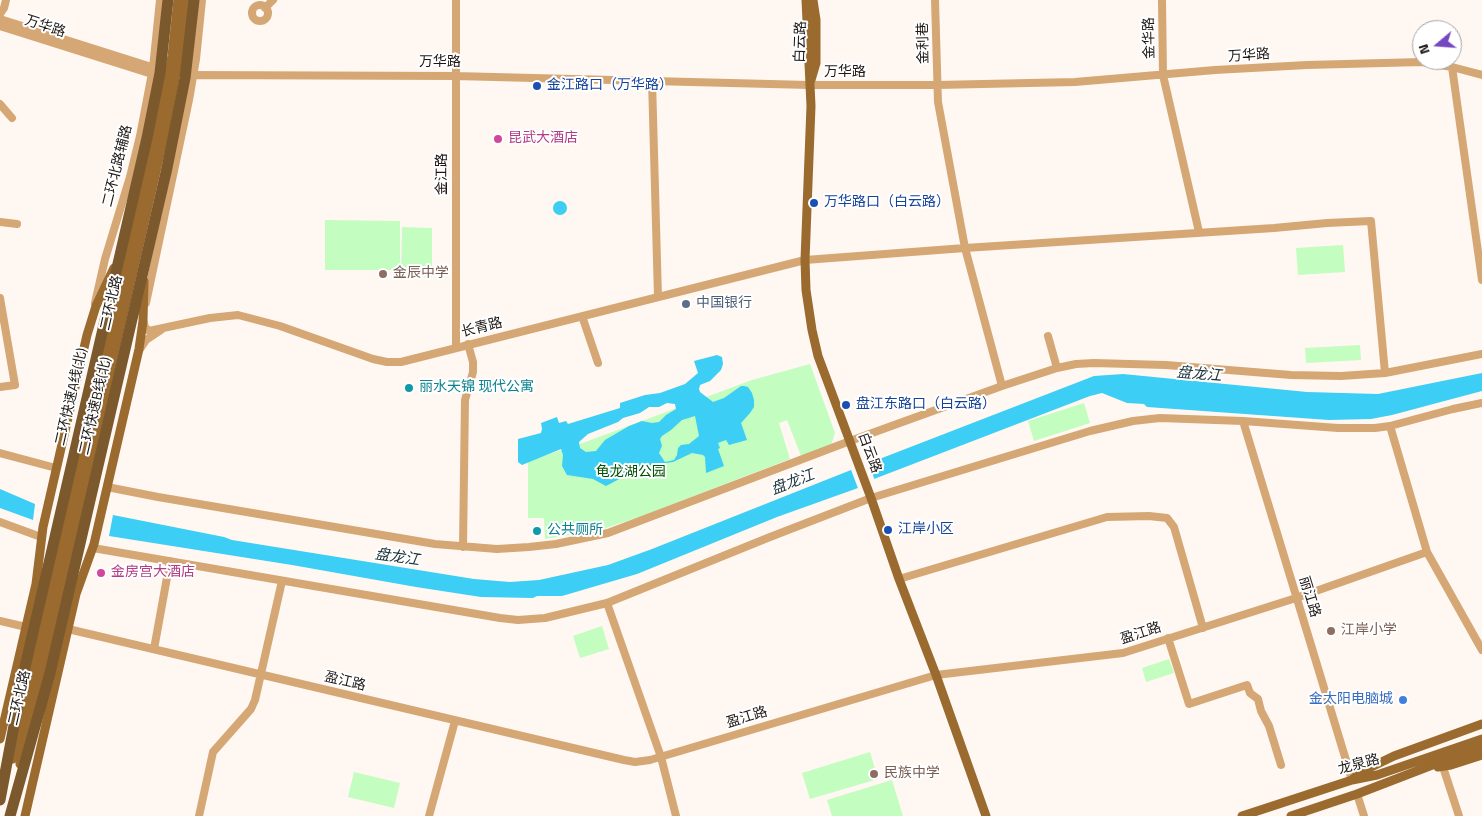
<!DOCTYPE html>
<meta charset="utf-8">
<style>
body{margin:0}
#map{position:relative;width:1482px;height:816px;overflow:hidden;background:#fff7f2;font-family:"Titillium Web",sans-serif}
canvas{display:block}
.north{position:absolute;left:1412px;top:20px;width:50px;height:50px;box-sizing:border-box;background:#fff;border:1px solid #a5a3a1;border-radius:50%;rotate:252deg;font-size:14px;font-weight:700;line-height:20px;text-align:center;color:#1d1815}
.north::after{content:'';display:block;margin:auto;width:18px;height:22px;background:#7448c1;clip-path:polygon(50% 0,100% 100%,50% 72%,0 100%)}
</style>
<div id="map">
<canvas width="1482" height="816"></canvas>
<div class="north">N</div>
</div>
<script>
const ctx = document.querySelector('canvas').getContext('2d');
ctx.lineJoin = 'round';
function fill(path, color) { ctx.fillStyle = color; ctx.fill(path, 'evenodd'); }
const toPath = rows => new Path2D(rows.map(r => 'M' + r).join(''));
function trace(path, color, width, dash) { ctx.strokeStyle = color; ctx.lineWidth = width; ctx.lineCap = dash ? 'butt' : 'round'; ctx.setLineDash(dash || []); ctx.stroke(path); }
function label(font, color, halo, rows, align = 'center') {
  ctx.font = font + ' "Titillium Web","Noto Sans SC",sans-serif'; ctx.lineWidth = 4; ctx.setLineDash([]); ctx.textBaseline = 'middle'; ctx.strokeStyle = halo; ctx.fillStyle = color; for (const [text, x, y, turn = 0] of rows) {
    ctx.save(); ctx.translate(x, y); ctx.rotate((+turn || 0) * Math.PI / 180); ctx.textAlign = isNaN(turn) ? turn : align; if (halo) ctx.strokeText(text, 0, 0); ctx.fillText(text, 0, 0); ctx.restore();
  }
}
fill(toPath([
 [325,220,400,221,400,270,325,270],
 [402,227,432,228,432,277,401,276],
 [1343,245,1345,272,1298,275,1296,248],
 [1360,345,1361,360,1306,363,1305,348],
 [810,364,835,433,831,445,801,456,787,420,779,423,790,459,642,516,600,530,545,539,544,518,528,518,528,461,580,444,752,380],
 [1084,403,1090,423,1034,441,1028,421],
 [602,626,609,649,580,658,573,636],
 [1169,659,1174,673,1146,682,1142,668],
 [870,752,878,779,810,799,802,773],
 [354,772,400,783,394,808,348,797],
 [892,780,903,816,832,816,827,800]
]), '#c3fdbf');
fill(toPath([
 '553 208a7 7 0 1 1 14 0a7 7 0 1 1-14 0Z',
 [717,355,722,357,723,364,721,370,710,381,700,385,699,389,700,392,713,402,724,398,741,386,744,386,748,387,752,393,754,400,754,407,750,413,741,423,747,440,729,445,726,440,718,443,720,448,718,449,724,466,706,473,705,457,703,455,692,453,673,462,645,466,630,476,625,476,606,486,593,479,567,475,562,466,563,455,561,449,522,465,518,462,518,439,541,433,542,429,541,423,557,417,559,423,566,421,568,424,620,408,620,403,645,395,660,393,685,384,698,373,694,361],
 [667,403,675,404,676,409,666,415,659,422,652,423,642,421,629,426,605,440,596,451,586,452,580,448,579,442,588,434,618,422,623,418,640,413,649,407,659,407],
 [695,416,699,436,689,444,681,445,678,448,677,455,674,460,665,462,659,453,662,446,660,439,662,436,671,430,682,420],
 [1482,373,1482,391,1392,415,1371,419,1329,420,1147,407,1144,404,1127,403,1102,393,1090,396,874,479,858,488,777,517,637,574,562,596,537,596,533,598,481,597,416,587,292,565,109,536,113,515,224,537,232,540,474,579,510,582,539,580,608,565,652,549,851,470,1094,376,1123,374,1307,392,1378,394],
 [0,489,35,504,33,520,0,508]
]), '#3ccef4');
fill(toPath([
 [868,461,875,481,859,491,850,467]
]), '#fff7f2');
trace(toPath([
 [456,0,456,347],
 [935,0,938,102,965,248,1002,386],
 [1162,0,1163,75,1199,232],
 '252 13a8 8 0 1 1 16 0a8 8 0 1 1-16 0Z',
 [265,8,273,0],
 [0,14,4,8,6,0],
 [0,19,158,69],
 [0,26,155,75],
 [1452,67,1482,280],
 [189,75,455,76,809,85,937,85,1075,82,1215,70,1307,65,1422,62,1452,67,1482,75],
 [652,80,658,297],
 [0,104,12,118],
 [0,222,17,224],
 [0,298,15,385,0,387],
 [95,303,105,259,130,177,140,136,153,68,160,0],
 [146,303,189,100,196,59,202,0],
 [582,316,598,363],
 [143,320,145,327,149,331,210,318,238,315,280,326,373,359,387,362,401,362,805,260,965,248,1274,228,1327,223,1371,221,1385,373],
 [1048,336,1057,368],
 [140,349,146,340,161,330],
 [1243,421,1352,780],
 [1390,426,1427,552,1482,650],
 [0,453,56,468],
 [107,487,158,497,435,544,497,549,529,547,556,544,608,533,850,441,1002,386,1057,368,1076,364,1094,363,1166,365,1291,375,1341,376,1385,373,1482,354],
 [0,522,41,537],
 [463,547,465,400,473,372,473,362,468,344],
 [93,548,500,618,518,620,545,618,607,603,770,537,871,498,1090,431,1133,421,1160,418,1243,421,1338,428,1375,428,1390,426,1453,409,1482,403],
 [899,579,1107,517,1149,516,1167,518,1174,527,1203,628],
 [607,603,661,757,676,816],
 [0,621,26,627],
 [68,629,624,760,635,762,650,760,936,675,1123,653,1296,598,1427,552],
 [1168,638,1189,704,1247,685,1250,693,1258,699,1261,711,1269,726,1281,765],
 [154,649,170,561],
 [1443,767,1459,816],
 [1357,794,1364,816],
 [199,816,213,752,251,709,255,700,282,581],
 [429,816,455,721]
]), '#d5a775', 8);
trace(toPath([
 [806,0,811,106,805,260,806,290,812,330,818,356,871,498,899,579,936,675,986,816],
 [811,80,816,63,816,20,813,0],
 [0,739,36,584,43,527,87,335,96,306,114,268],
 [13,759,156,140,172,56,178,0],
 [20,764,163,141,176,74,185,0],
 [1438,767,1451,765,1482,755],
 [1354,778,1369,768,1394,756,1482,724],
 [25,816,76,594,94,544,139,349,143,321,144,281],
 [1242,816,1352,780,1377,775,1482,739],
 [1291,816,1357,794,1482,746]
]), '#9a6a2f', 9);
trace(toPath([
 [0,800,25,667,147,138,160,73,168,0],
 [10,816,50,673,167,168,185,78,194,0]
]), '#7c582d', 11);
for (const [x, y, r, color] of [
 [537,86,5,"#1a4fb4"],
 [498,139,5,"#d1479c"],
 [814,203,5,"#1a4fb4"],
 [383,274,5,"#8d6e63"],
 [686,304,5,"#5c6f8a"],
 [409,388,5,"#0f9aa8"],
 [846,405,5,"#1a4fb4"],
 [888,530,5,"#1a4fb4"],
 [537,531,5,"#0f9aa8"],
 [101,573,5,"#d1479c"],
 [1331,631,5,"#8d6e63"],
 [1403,700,5,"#3f7fe0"],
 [874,774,5,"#8d6e63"]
]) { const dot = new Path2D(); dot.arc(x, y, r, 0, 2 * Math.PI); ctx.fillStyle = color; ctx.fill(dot); trace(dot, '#fff', 2); }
label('14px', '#1d1815', '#fff', [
 ["万华路",45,27,18],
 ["金华路",1150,38,-91],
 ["白云路",801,42,-88],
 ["金利巷",924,43,-91],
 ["万华路",1249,56,-4],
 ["万华路",440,63],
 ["万华路",845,73],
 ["二环北路辅路",118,166,-76],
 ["金江路",443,174,-90],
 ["二环北路",112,303,-77],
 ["长青路",482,328,-14],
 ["二环快速A线(北)",72,397,-77],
 ["二环快速B线(北)",96,406,-77],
 ["白云路",869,453,70],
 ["丽江路",1309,597,73],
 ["盈江路",1141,634,-18],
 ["盈江路",345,682,13],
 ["二环北路",20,698,-77],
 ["盈江路",747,718,-17],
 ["龙泉路",1359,765,-15]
]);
label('14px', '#164399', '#fff', [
 ["金江路口（万华路）",547,86],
 ["万华路口（白云路）",824,203],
 ["盘江东路口（白云路）",856,405],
 ["江岸小区",898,530]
], 'left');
label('14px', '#b23c85', '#fff', [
 ["昆武大酒店",508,139],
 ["金房宫大酒店",111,573]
], 'left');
label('14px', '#785e54', '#fff', [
 ["金辰中学",393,274],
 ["江岸小学",1341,631],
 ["民族中学",884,774]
], 'left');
label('14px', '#4e5e75', '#fff', [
 ["中国银行",696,304]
], 'left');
label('14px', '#0d838f', '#fff', [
 ["丽水天锦 现代公寓",419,388],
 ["公共厕所",547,531]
], 'left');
label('14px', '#005203', '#fff', [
 ["龟龙湖公园",631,473]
]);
label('14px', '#366cbe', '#fff', [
 ["金太阳电脑城",1393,700]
], 'right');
label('italic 15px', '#21383f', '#fff', [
 ["盘龙江",1199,375,5],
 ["盘龙江",793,483,-21],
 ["盘龙江",397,558,8]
]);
</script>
